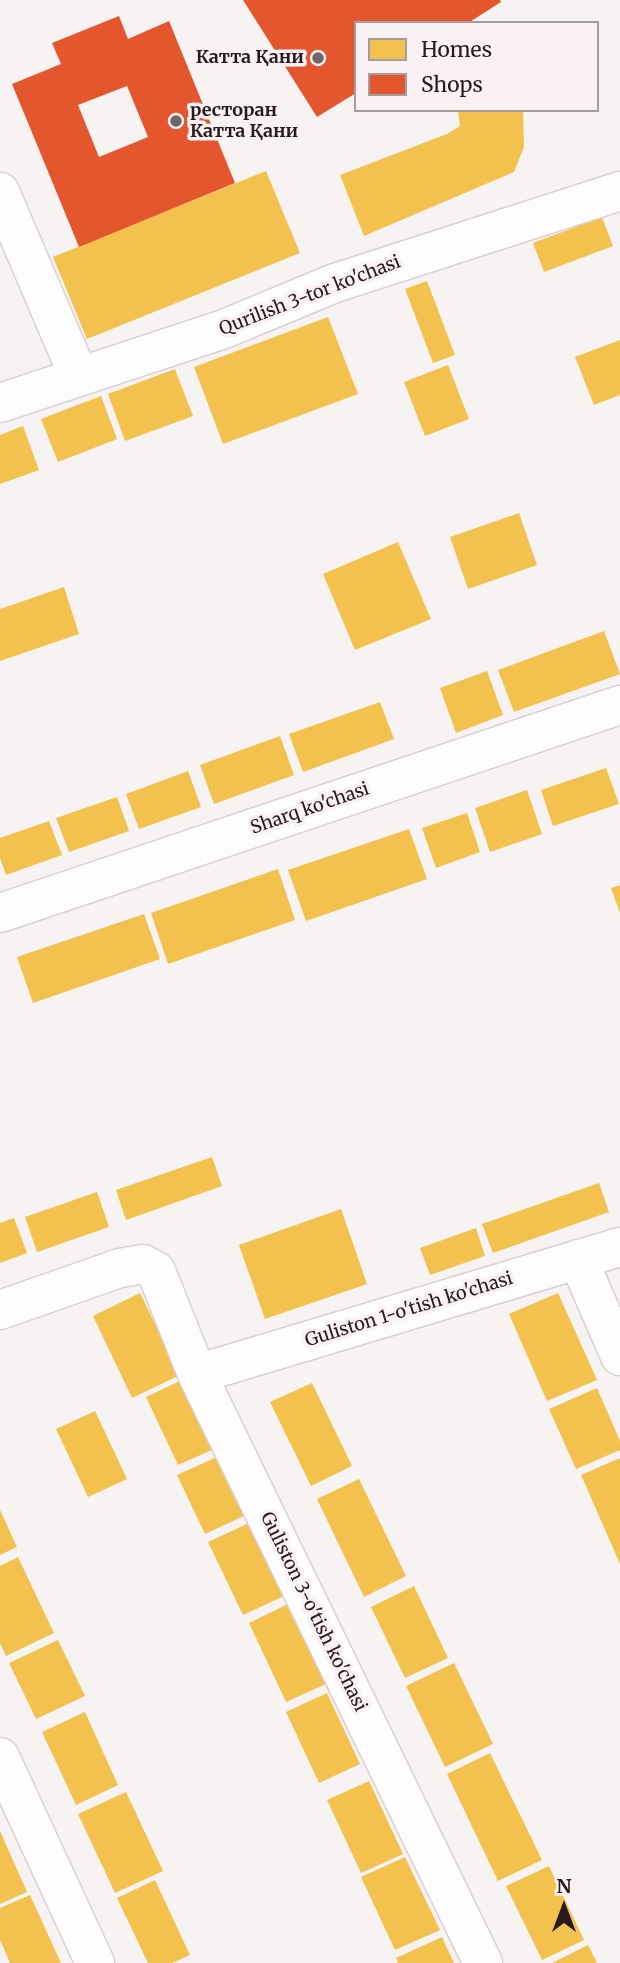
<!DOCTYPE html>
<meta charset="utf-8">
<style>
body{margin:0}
#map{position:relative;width:620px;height:1963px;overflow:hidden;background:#f8f3f3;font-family:Merriweather,serif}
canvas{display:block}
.legend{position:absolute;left:354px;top:21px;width:245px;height:91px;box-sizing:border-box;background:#faf1f2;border:2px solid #a69b9d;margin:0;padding:9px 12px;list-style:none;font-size:21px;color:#28191d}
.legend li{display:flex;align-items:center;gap:14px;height:35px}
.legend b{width:35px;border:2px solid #a69b9d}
.north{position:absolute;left:529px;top:1872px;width:70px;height:70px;-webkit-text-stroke:5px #faf1f2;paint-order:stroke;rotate:0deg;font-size:19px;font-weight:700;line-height:28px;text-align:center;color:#28191d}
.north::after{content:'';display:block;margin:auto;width:24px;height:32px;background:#28191d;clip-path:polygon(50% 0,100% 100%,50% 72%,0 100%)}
</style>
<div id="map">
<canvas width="620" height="1963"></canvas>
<ul class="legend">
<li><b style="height:19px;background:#f2c14e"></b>Homes</li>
<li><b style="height:19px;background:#e4572e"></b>Shops</li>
</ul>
<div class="north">N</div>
</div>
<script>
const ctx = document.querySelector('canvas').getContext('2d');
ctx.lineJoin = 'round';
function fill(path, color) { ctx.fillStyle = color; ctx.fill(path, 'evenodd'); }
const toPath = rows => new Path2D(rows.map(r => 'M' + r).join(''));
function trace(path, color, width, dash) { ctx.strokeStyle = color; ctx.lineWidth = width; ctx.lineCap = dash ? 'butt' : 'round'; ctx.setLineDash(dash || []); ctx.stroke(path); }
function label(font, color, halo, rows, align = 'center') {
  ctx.font = font + ' Merriweather,serif'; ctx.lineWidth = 7; ctx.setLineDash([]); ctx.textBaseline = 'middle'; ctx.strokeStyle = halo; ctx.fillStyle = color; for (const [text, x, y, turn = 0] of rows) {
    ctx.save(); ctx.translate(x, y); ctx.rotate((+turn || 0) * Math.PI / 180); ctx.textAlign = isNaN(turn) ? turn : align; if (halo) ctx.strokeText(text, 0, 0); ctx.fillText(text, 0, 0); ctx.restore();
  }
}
fill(toPath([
 [458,110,523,110,524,147,514,172,364,236,340,175,447,134,460,126],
 [266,171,300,253,87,339,53,257],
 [602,217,613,246,544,272,533,243],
 [427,281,455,355,433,363,405,289],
 [328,317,358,394,223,444,194,367],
 [620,340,620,395,594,405,575,357],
 [448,365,469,419,425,436,404,382],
 [175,369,193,416,125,441,108,394],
 [101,396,117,439,58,462,41,419],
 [23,426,39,470,0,484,0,435],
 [519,513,537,565,468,589,450,537],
 [398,542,431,619,355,650,323,574],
 [64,587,79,634,0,661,0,609],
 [604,631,620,674,514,712,498,670],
 [487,671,503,715,456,733,440,688],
 [380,702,394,739,303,772,289,734],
 [280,736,294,775,214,804,200,765],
 [606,768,619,804,553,826,541,790],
 [188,771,201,807,139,829,126,794],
 [527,790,542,834,490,852,475,808],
 [117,797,129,831,69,852,56,818],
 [467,813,480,852,436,868,422,828],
 [49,821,62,855,6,875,0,858,0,838],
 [409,829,427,879,306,921,288,870],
 [278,869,295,920,168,964,151,913],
 [620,885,620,913,611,888],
 [144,914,160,959,33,1003,17,957],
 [212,1157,222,1186,126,1220,116,1190],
 [599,1183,609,1212,493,1253,482,1224],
 [97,1192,109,1227,37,1252,25,1217],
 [341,1209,367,1284,265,1319,239,1245],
 [14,1218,27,1253,0,1263,0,1223],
 [476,1228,485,1256,430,1275,420,1248],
 [140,1293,180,1375,132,1398,93,1316],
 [558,1293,597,1380,547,1401,509,1314],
 [182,1380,214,1449,178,1465,146,1397],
 [312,1383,352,1466,311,1486,270,1402],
 [597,1388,620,1441,620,1450,576,1469,549,1409],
 [95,1411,127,1479,88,1497,56,1429],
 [219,1456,246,1515,205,1534,177,1475],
 [620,1458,620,1564,581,1475],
 [359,1479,406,1576,364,1597,317,1499],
 [0,1510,17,1547,0,1555],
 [249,1523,284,1596,243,1615,208,1542],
 [18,1557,54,1633,6,1656,0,1643,0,1566],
 [414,1586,448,1658,405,1678,371,1607],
 [288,1604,326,1684,286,1702,249,1623],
 [58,1640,85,1696,36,1719,9,1663],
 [454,1663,493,1744,445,1767,406,1686],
 [327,1693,360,1764,319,1783,286,1712],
 [85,1712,118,1785,76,1805,42,1732],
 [490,1753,542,1860,498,1881,447,1774],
 [369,1781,403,1854,361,1873,327,1800],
 [126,1792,163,1871,115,1893,78,1814],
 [0,1831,27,1892,0,1904],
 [405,1857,440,1930,395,1950,361,1877],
 [549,1866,584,1940,542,1960,506,1886],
 [155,1880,190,1955,172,1963,148,1963,117,1898],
 [30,1895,61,1963,10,1963,0,1940,0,1908],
 [442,1937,454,1963,398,1963,396,1958],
 [588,1945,597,1963,552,1963]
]), '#f2c14e');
fill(toPath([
 [243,0,500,0,501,2,468,23,356,23,356,93,317,117],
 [119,16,128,39,169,21,235,183,79,247,12,84,61,64,52,43],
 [127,86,148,137,99,157,78,105]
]), '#e4572e');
const street = toPath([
 [0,192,79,377],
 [0,403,224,329,335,283,620,191],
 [0,913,620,705],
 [578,1259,620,1356],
 [0,1310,120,1268,143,1264,156,1271,197,1374,483,1963],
 [197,1374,620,1247],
 [0,1757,95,1963]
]);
trace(street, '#dad0d1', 41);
trace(street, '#fefdfd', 38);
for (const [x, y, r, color] of [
 [318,58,7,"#716568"],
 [176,121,7,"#716568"]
]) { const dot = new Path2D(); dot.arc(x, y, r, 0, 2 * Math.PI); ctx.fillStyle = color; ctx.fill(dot); trace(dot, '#faf1f2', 2.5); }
label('bold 18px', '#28191d', '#faf1f2', [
 ["Катта Қани",304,58],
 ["ресторан",190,111,"left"],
 ["Катта Қани",190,132,"left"]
], 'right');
label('18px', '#28191d', '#faf1f2', [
 ["Qurilish 3-tor ko'chasi",310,296,-21],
 ["Sharq ko'chasi",310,809,-19],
 ["Guliston 1-o'tish ko'chasi",409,1310,-17],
 ["Guliston 3-o'tish ko'chasi",313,1612,64]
]);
</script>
